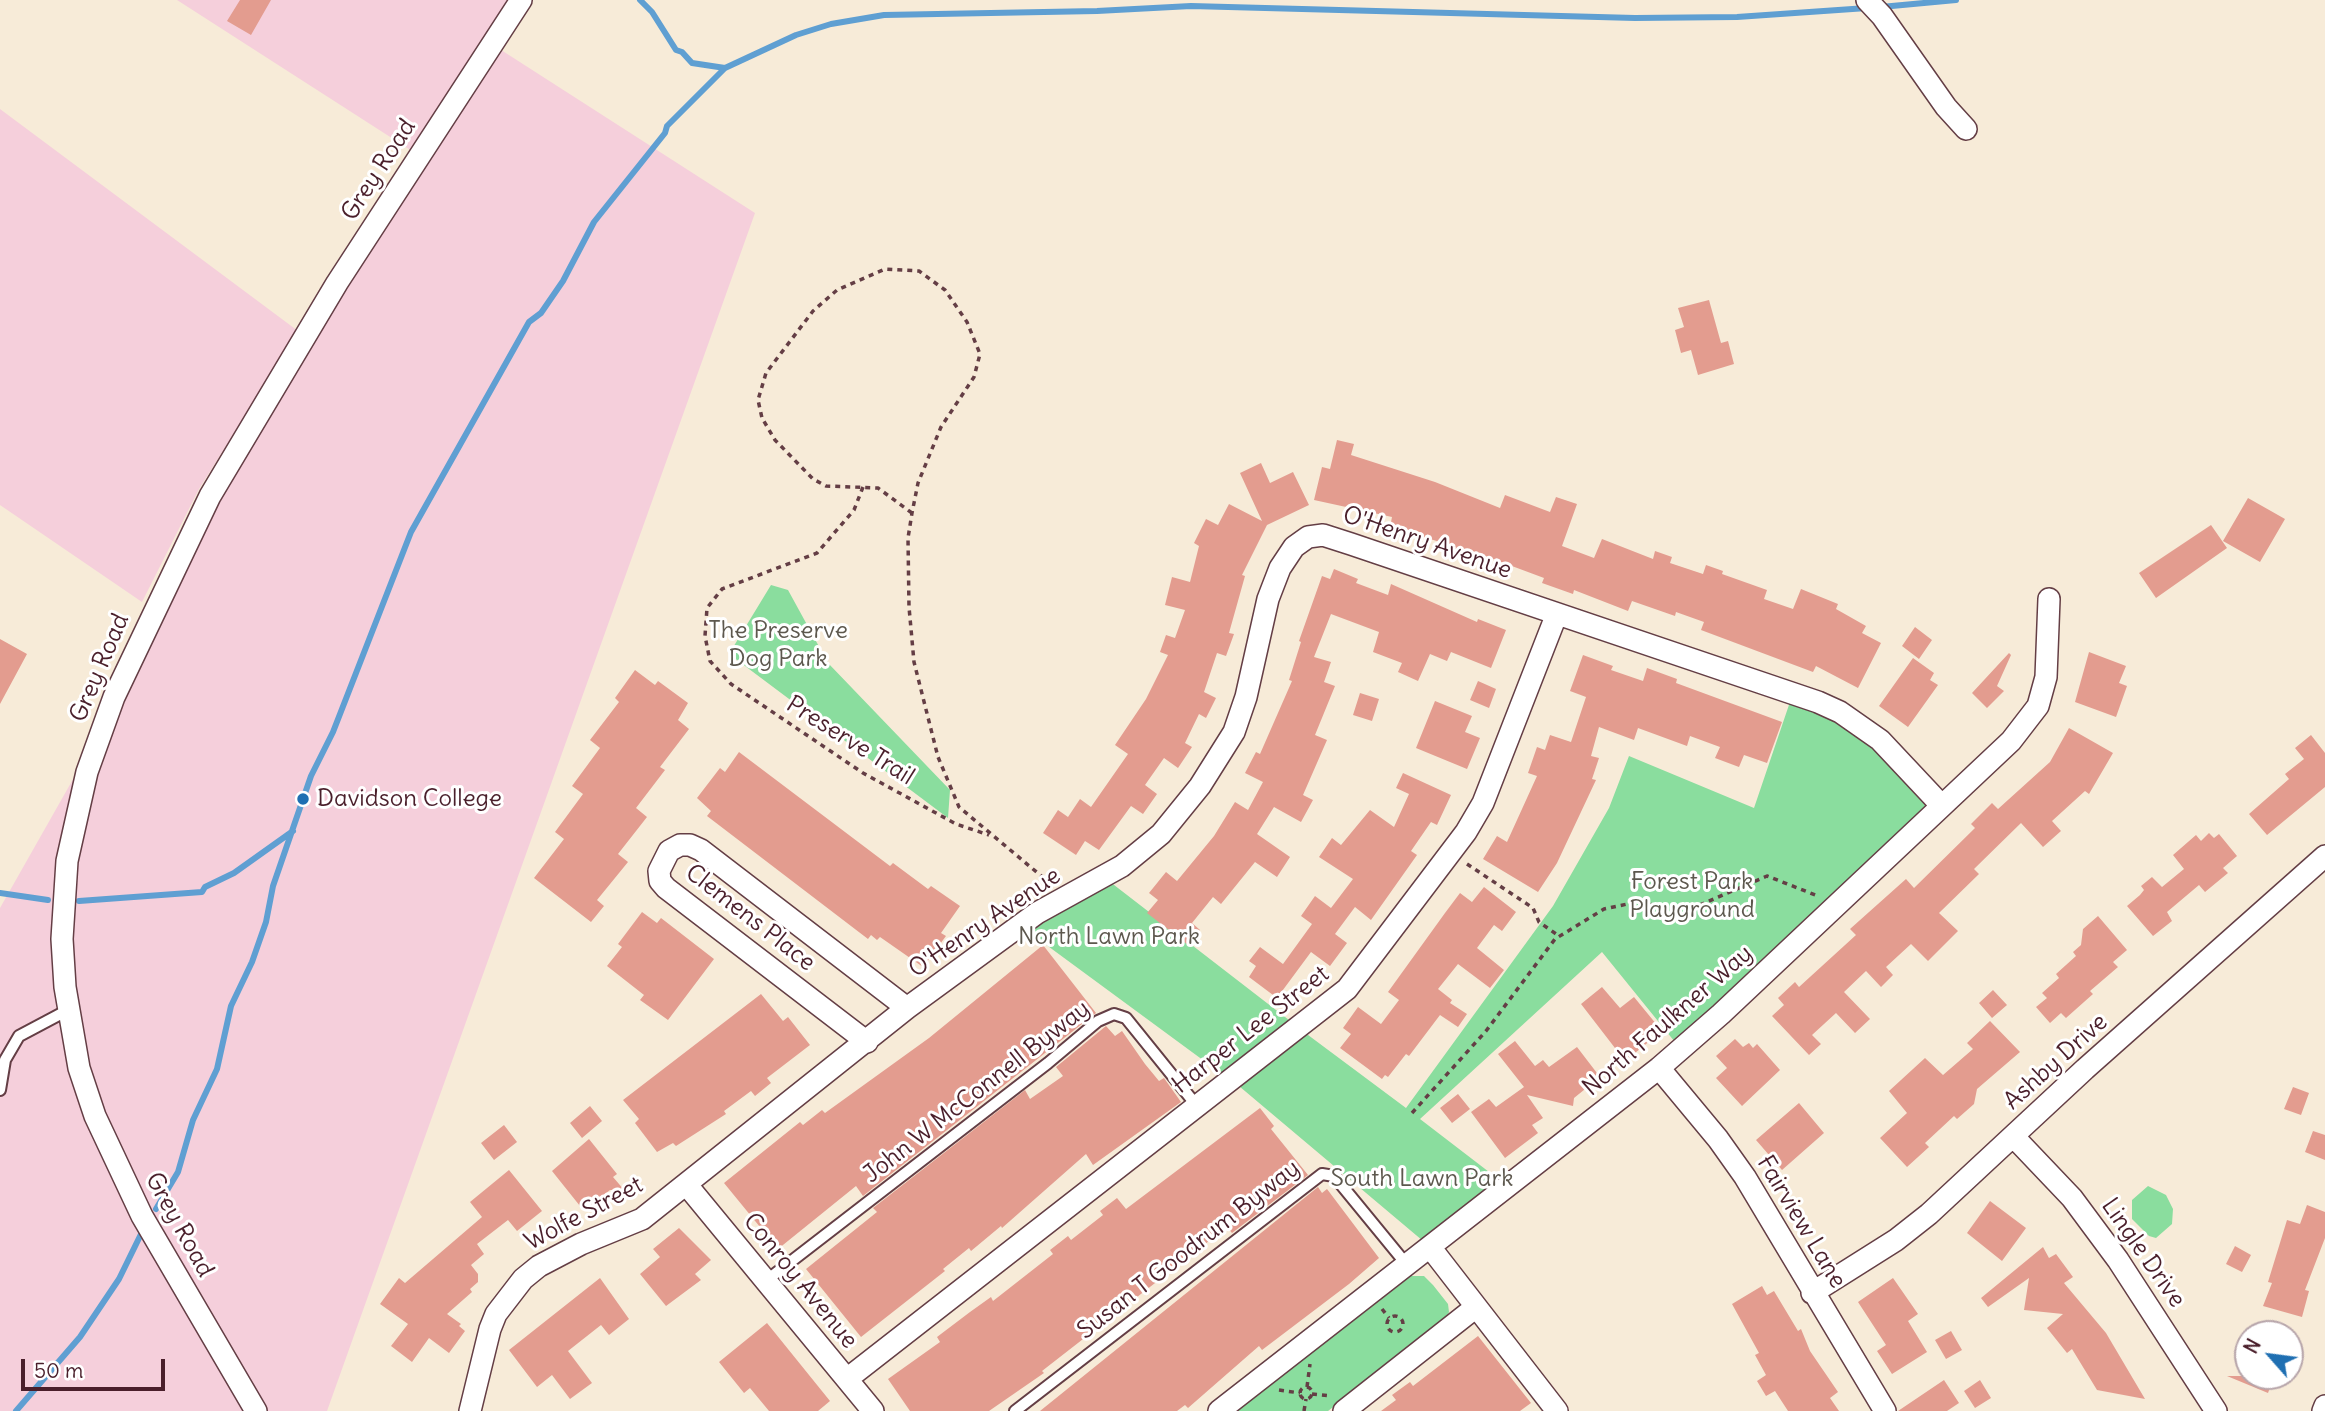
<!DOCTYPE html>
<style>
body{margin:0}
#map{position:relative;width:2325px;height:1411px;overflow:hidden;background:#f7ebd8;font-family:Delius,sans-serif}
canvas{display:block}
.north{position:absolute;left:2234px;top:1320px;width:70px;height:70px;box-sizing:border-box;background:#fff;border:2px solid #b7a5aa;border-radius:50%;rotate:298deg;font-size:19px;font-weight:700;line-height:28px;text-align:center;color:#4a1f2b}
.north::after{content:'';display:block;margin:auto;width:24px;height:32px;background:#1f6fb2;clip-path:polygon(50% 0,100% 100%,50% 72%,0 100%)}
.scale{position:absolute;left:21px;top:1359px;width:144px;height:32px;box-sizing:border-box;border:4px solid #4a1f2b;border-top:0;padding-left:9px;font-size:21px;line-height:24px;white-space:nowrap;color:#4a1f2b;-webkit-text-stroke:5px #fff;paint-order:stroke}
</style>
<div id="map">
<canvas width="2325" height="1411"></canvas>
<div class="north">N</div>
<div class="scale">50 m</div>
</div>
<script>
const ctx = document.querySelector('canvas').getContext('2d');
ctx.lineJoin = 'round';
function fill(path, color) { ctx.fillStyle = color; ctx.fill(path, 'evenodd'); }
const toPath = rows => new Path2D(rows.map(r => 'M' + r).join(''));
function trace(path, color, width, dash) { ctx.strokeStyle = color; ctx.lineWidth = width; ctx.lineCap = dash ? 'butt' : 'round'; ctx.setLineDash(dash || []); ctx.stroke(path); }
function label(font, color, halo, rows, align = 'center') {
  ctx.font = font + ' Delius,sans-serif'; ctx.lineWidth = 6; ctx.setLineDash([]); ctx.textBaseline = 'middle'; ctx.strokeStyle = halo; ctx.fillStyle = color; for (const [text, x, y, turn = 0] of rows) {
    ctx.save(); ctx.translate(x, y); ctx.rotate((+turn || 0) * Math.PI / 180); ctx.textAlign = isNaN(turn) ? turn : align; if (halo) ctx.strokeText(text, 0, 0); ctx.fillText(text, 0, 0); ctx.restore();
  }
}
fill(toPath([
 [177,0,511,0,412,151],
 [498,48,755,213,327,1411,0,1411,0,908,123,691,233,465],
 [0,109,298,331,199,489,142,602,0,505]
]), '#f5cfdb');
fill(toPath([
 [771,585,788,590,828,663,950,790,948,818,729,654],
 [1792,696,1839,714,1938,806,1679,1047,1602,952,1420,1119,1506,1185,1429,1246,1233,1081,1300,1029,1406,1108,1553,906,1609,808,1629,756,1754,808],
 [1105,878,1298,1027,1230,1080,1022,927],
 [2148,1186,2166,1195,2173,1209,2172,1224,2156,1238,2149,1236,2132,1219,2132,1200],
 [1411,1276,1424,1276,1433,1285,1448,1304,1449,1312,1445,1320,1328,1411,1237,1411]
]), '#8add9e');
trace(toPath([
 [640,0,652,12,676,50,682,52,692,63,725,68],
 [1881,7,1956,0],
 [0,893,48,900],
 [79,901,202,892,205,887,234,873,293,831],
 [156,1209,178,1172,193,1120,217,1069,231,1006,252,962,266,922,273,886,311,776,333,732,411,532,529,322,541,313,563,281,594,222,665,133,667,126,725,68,796,35,831,24,884,15,1097,11,1191,6,1635,18,1737,17,1867,8],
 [16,1411,80,1337,119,1279,144,1228]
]), '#5f9fd2', 6);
fill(toPath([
 [240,0,271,0,251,35,227,21],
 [1709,300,1721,343,1728,341,1734,364,1698,375,1691,350,1681,353,1675,330,1684,327,1678,308],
 [1337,440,1354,444,1351,455,1435,482,1500,508,1505,495,1550,512,1556,497,1577,504,1562,546,1594,558,1602,539,1653,559,1655,551,1672,557,1670,563,1703,574,1706,565,1723,571,1722,574,1767,590,1764,599,1793,609,1801,589,1838,604,1836,609,1866,626,1862,633,1881,643,1858,688,1816,666,1813,672,1701,630,1704,622,1676,612,1675,616,1632,601,1628,611,1574,590,1573,594,1542,583,1544,578,1469,550,1466,556,1438,545,1440,542,1390,527,1392,517,1314,500,1322,467,1330,469],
 [1261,463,1270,483,1293,472,1309,505,1267,525,1242,575,1245,576,1229,633,1234,634,1226,656,1217,653,1204,692,1216,698,1206,718,1199,714,1185,743,1192,747,1178,768,1164,758,1145,785,1157,794,1143,814,1131,806,1099,850,1085,841,1076,855,1043,833,1058,810,1068,817,1080,799,1091,807,1128,754,1115,745,1146,699,1168,655,1160,652,1166,635,1175,638,1185,610,1165,605,1172,577,1190,582,1199,546,1194,543,1206,519,1218,525,1229,504,1262,521,1240,473],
 [2248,498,2285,519,2260,562,2223,541],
 [2211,525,2227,548,2156,598,2139,573],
 [1334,569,1358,579,1356,583,1388,595,1391,584,1477,622,1478,619,1506,630,1491,668,1451,652,1447,661,1430,654,1418,681,1398,672,1402,663,1373,652,1379,632,1331,614,1314,657,1331,662,1324,682,1335,686,1315,735,1327,740,1303,795,1313,800,1301,822,1274,807,1257,834,1290,857,1277,877,1255,862,1221,904,1213,897,1192,923,1200,930,1188,945,1147,913,1158,900,1149,893,1166,872,1177,881,1214,836,1235,802,1248,810,1263,782,1245,773,1256,752,1260,754,1292,681,1289,680,1301,642,1299,641,1322,576,1330,579],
 [1915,627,1932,640,1919,659,1902,646],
 [0,639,27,654,0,704],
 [2089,652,2126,666,2119,683,2127,686,2116,717,2075,702],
 [2009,653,2011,655,1997,686,2004,691,1987,708,1972,693],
 [1583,655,1613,666,1611,670,1643,681,1647,668,1677,679,1676,683,1782,722,1767,763,1744,755,1739,767,1715,758,1720,747,1690,736,1687,746,1638,728,1634,740,1599,727,1591,756,1599,758,1592,779,1596,780,1557,863,1538,892,1483,859,1497,836,1507,842,1537,776,1528,773,1537,747,1545,750,1550,735,1571,742,1586,697,1570,691],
 [1913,658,1934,673,1930,680,1938,685,1908,727,1879,706],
 [635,670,655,685,658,681,688,703,678,720,689,729,660,767,665,770,636,808,647,817,618,854,628,862,597,900,604,906,591,922,534,878,564,839,555,832,583,794,572,786,600,748,590,740,619,702,615,698],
 [1478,681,1496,689,1489,708,1470,700],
 [1360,693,1379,699,1372,721,1353,715],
 [1435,701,1472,716,1465,732,1480,738,1467,769,1416,748],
 [2069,728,2113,753,2089,794,2085,791,2052,821,2061,831,2043,847,2021,823,1974,869,1979,874,1939,913,1958,931,1928,961,1911,944,1886,967,1893,975,1881,987,1866,971,1844,992,1870,1019,1855,1033,1836,1013,1812,1035,1821,1044,1809,1055,1772,1016,1784,1005,1778,998,1795,982,1799,987,1856,935,1850,929,1906,879,1914,888,1975,828,1971,824,1992,803,1998,809,2050,762],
 [2311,735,2325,753,2325,787,2267,835,2249,814,2289,779,2285,774,2304,759,2295,748],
 [739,752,890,866,893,863,928,889,931,886,960,906,941,933,946,936,923,967,880,937,877,940,871,935,868,939,707,816,711,811,697,798,720,768,725,772],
 [1403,773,1451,795,1437,825,1431,822,1411,851,1417,855,1371,920,1355,907,1335,934,1347,943,1330,966,1311,952,1277,998,1249,977,1256,966,1249,961,1260,947,1283,964,1312,924,1301,916,1315,896,1331,908,1353,879,1319,857,1332,838,1341,845,1370,810,1394,827,1409,794,1396,788],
 [2209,833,2214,838,2219,834,2237,856,2223,868,2228,873,2205,892,2199,885,2167,912,2172,921,2153,936,2127,906,2140,895,2144,890,2141,886,2152,877,2162,887,2184,869,2173,855,2196,835,2201,841],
 [1484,887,1516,912,1502,931,1494,925,1477,948,1504,970,1490,988,1458,964,1438,989,1452,1000,1450,1003,1467,1014,1458,1027,1440,1015,1409,1056,1406,1054,1388,1077,1385,1075,1382,1079,1340,1048,1351,1034,1343,1028,1358,1007,1381,1024,1399,1000,1388,992,1445,913,1460,893,1472,902],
 [642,912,657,923,661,918,714,959,668,1020,640,1000,644,995,607,966,622,947,618,944],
 [2098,916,2127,950,2113,962,2118,967,2090,991,2093,994,2066,1018,2061,1013,2050,1023,2036,1007,2047,998,2042,993,2059,978,2056,974,2076,956,2073,952,2081,945,2083,929],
 [1043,945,1096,1013,863,1196,856,1186,778,1249,724,1183,800,1122,803,1125,822,1110,825,1113,929,1038],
 [1602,987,1620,1008,1634,997,1657,1025,1646,1033,1651,1040,1625,1061,1581,1004],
 [1993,990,2007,1005,1992,1018,1979,1003],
 [761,994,783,1021,788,1017,810,1045,767,1078,771,1083,755,1096,751,1091,724,1111,726,1114,676,1146,673,1143,657,1152,635,1123,639,1119,623,1100],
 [1990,1021,2020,1052,1977,1089,1974,1104,1957,1119,1954,1116,1925,1143,1929,1147,1907,1167,1880,1138,1907,1113,1889,1091,1925,1058,1943,1075,1973,1049,1967,1043],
 [1106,1026,1115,1036,1122,1031,1145,1064,1159,1081,1164,1078,1181,1102,1093,1165,1086,1154,1002,1228,1001,1226,971,1251,969,1248,943,1269,945,1271,861,1337,806,1269,877,1212,873,1208,1025,1090,1030,1099,1063,1076,1056,1067],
 [1735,1039,1743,1047,1749,1043,1753,1048,1757,1044,1780,1070,1742,1106,1716,1078,1727,1068,1716,1056],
 [1515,1041,1535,1066,1543,1060,1549,1067,1577,1047,1600,1077,1574,1098,1573,1106,1527,1095,1543,1118,1532,1125,1538,1133,1505,1158,1471,1112,1489,1099,1496,1107,1524,1087,1498,1054],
 [2293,1087,2309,1093,2301,1115,2284,1109],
 [1458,1094,1470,1109,1452,1123,1440,1108],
 [1799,1103,1824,1133,1782,1170,1756,1140],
 [590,1106,602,1121,582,1138,570,1123],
 [1260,1108,1274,1126,1271,1129,1308,1175,1232,1233,1227,1227,1042,1371,1044,1373,989,1411,910,1411,888,1379,940,1342,937,1337,970,1312,991,1297,993,1301,1053,1254,1050,1250,1068,1236,1071,1240,1103,1215,1100,1211,1117,1198,1126,1209],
 [504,1125,517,1142,494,1160,481,1143],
 [2313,1131,2325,1135,2325,1160,2305,1152],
 [589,1139,617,1174,613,1177,625,1191,610,1190,584,1211,552,1171],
 [509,1170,542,1211,517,1231,508,1220,477,1244,484,1254,471,1265,478,1274,478,1282,470,1289,472,1292,447,1314,461,1324,459,1326,465,1331,449,1353,429,1338,412,1362,391,1346,408,1324,380,1304,399,1278,405,1283,482,1217,470,1202],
 [1318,1187,1322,1193,1327,1189,1379,1258,1349,1284,1262,1350,1259,1346,1188,1408,1185,1405,1177,1411,1040,1411],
 [1990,1201,2026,1228,2002,1261,1967,1233],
 [2307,1205,2325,1212,2325,1238,2305,1290,2309,1291,2302,1317,2263,1306,2272,1283,2268,1282,2287,1220,2300,1224],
 [679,1228,711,1260,695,1274,701,1280,666,1306,640,1274,660,1257,653,1249],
 [2235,1246,2251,1255,2242,1272,2226,1264],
 [2043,1247,2049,1258,2056,1254,2073,1277,2064,1283,2106,1333,2145,1399,2097,1390,2072,1349,2067,1353,2047,1328,2063,1314,2024,1310,2029,1278,1988,1307,1981,1298],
 [600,1278,629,1319,609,1335,601,1325,568,1351,592,1383,570,1399,552,1375,537,1387,509,1350],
 [1893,1278,1918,1314,1908,1321,1927,1352,1892,1374,1877,1351,1886,1345,1858,1302],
 [1762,1286,1767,1295,1774,1291,1798,1331,1801,1329,1810,1351,1838,1392,1830,1398,1839,1411,1788,1411,1775,1391,1766,1396,1757,1381,1766,1375,1755,1355,1759,1353,1732,1304],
 [767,1323,830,1401,818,1411,769,1411,750,1388,744,1393,719,1362],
 [1951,1331,1962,1350,1946,1359,1935,1340],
 [1478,1336,1531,1403,1520,1411,1381,1411,1396,1400,1392,1395,1410,1382,1413,1386],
 [2227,1376,2274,1376,2268,1393],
 [1944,1380,1959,1403,1947,1411,1898,1411],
 [1980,1380,1991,1398,1975,1408,1964,1391]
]), '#e39c8f');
const lane = toPath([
 [0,1090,5,1060,19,1036,68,1010],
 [767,1280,1048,1063,1098,1021,1114,1014,1126,1018,1197,1106],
 [1015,1411,1322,1174,1334,1176,1407,1265]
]);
const street = toPath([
 [1867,0,1882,16,1946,107,1966,129],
 [867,1042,666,888,660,881,659,871,669,851,680,845,690,845,701,850,907,1008],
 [1659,1068,1718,1139,1745,1177,1885,1411],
 [2013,1136,2072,1198,2118,1260,2216,1411],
 [686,1184,873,1411],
 [1430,1247,1557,1411],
 [1812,1293,1896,1240,1929,1214,2085,1069,2325,856],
 [847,1379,1347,989,1466,832,1483,803,1556,616],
 [256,1411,142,1216,95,1116,79,1068,65,987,62,939,67,861,87,772,114,697,210,496,337,283,521,0],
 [470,1411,490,1329,496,1314,523,1279,539,1266,581,1244,642,1219,907,1008,1037,913,1122,866,1161,834,1200,786,1234,732,1246,697,1268,599,1280,568,1294,547,1308,537,1323,535,1351,544,1818,702,1840,712,1880,740,1942,806],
 [1219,1411,1659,1068,1721,1014,2011,741,2038,706,2046,677,2049,599],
 [1344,1411,1476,1307],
 [2323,1411,2325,1406]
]);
trace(lane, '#643e45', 14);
trace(street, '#643e45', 24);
trace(toPath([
 [863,487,854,510,817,553,722,589,707,608,705,636,710,661,731,684,863,773,956,824,989,835],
 [912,513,878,488,826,486,813,479,775,440,762,418,758,400,766,373,813,311,837,290,885,269,919,271,945,290,967,322,980,354,974,377,941,427,918,483,912,513,908,538,909,607,914,662,938,757,959,807,1052,885],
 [1467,864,1533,908,1539,922,1559,936],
 [1412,1113,1486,1031,1555,939,1604,909,1632,903,1693,908,1767,876,1818,896],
 [1382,1309,1389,1318],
 '1387 1324a8 8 0 1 1 16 0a8 8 0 1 1-16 0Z',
 '1300 1393a6 6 0 1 1 12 0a6 6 0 1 1-12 0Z',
 [1307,1387,1310,1364],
 [1279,1390,1300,1393],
 [1312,1394,1331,1396],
 [1304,1411,1306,1399]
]), '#643e45', 3.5, [5, 5]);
trace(lane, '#fff', 10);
trace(street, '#fff', 21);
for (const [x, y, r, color] of [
 [303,799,7,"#1f6fb2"]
]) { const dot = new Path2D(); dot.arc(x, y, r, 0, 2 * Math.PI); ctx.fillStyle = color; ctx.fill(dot); trace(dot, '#fff', 2.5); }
label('24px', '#4a1f2b', '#fff', [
 ["Grey Road",379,170,-57],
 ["O'Henry Avenue",1427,543,19],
 ["Grey Road",100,668,-67],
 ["Preserve Trail",850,741,32],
 ["Clemens Place",750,918,38],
 ["O'Henry Avenue",985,923,-34],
 ["North Faulkner Way",1668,1021,-41],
 ["Harper Lee Street",1251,1030,-38],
 ["Ashby Drive",2056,1062,-42],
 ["John W McConnell Byway",977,1092,-38],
 ["Wolfe Street",584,1214,-28],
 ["Fairview Lane",1801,1222,59],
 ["Grey Road",179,1225,61],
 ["Susan T Goodrum Byway",1189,1250,-38],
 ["Lingle Drive",2143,1253,55],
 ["Conroy Avenue",800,1281,51]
]);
label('24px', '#5d584e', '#fff', [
 ["The Preserve",778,631],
 ["Dog Park",778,659],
 ["Forest Park",1692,882],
 ["Playground",1692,910],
 ["North Lawn Park",1109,937],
 ["South Lawn Park",1422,1179]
]);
label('24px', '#4a1f2b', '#fff', [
 ["Davidson College",317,799]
], 'left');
</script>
